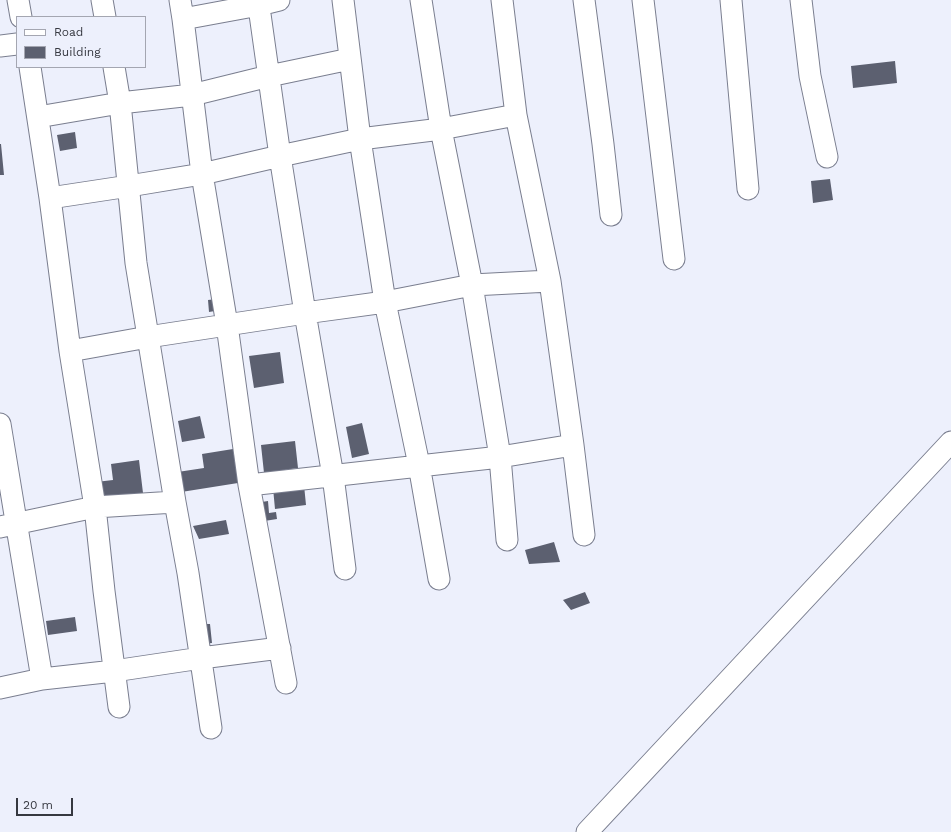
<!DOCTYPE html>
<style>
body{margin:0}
#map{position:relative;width:951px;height:832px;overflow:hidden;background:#edf0fc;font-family:"Work Sans",sans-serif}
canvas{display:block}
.legend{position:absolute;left:16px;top:16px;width:130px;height:52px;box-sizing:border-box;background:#edf0fc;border:1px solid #a4a6b1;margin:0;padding:5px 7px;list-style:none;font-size:12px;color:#363840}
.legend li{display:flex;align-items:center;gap:8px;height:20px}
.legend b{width:20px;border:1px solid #a4a6b1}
.scale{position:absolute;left:16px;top:798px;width:57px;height:18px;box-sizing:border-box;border:2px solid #363840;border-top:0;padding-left:5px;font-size:12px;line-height:14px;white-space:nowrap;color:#363840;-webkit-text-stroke:3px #edf0fc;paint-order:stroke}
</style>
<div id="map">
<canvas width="951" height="832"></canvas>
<ul class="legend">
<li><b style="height:5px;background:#fff"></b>Road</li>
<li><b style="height:11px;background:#5c6070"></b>Building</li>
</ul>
<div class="scale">20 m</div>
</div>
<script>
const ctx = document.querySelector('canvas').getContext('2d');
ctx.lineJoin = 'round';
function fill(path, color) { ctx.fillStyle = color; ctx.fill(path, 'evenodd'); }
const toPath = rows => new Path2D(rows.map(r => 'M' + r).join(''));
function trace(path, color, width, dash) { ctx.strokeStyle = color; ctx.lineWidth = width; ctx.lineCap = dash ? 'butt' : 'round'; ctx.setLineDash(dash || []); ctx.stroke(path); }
fill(toPath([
 [895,61,897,83,853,88,851,66],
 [75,132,77,148,60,151,57,135],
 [0,144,1,144,4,175,0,175],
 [830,179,833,200,813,203,811,181],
 [225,298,227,309,209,312,208,300],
 [280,352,284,383,254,388,249,356],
 [200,416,205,438,182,442,178,421],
 [362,423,369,454,352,458,346,427],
 [295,441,298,468,264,473,261,445],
 [233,449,238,483,175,493,171,473,204,468,202,454],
 [139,460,143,493,98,499,96,482,113,480,111,464],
 [304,485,306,505,275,509,273,488],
 [268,501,269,513,276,512,277,519,252,523,249,504],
 [226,520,229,534,199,539,193,526],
 [554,542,560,562,529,564,525,550],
 [585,592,590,603,571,610,563,600],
 [75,617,77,631,48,635,46,621],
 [202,624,210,624,212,643,188,645]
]), '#5c6070');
const minor = toPath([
 [18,0,21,17],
 [102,0,105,17],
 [180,0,183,19,202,174,227,325,249,485,286,683],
 [258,0,280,156,305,313,333,476,345,569],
 [343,0,360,139,385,302,419,465,439,579],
 [421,0,441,129,472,285,500,457,507,540],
 [502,0,516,115,550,281,573,445,584,535],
 [584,0,603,144,611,215],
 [643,0,674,259],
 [731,0,748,189],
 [801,0,810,76,827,157],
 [183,19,259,5,279,0],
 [0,46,17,44],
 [30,67,50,198,70,351,95,507,104,591,119,707],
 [114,67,120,103,136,263,175,502,188,573,211,728],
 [38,117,120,103,192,95,269,76,350,59],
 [50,198,129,186,202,174,280,156,360,139,441,129,516,115],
 [70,351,148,337,305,313,385,302,472,285,550,281],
 [0,424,42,679],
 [249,485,500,457,573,445],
 [0,527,95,507,175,502],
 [0,688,42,679,114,671,201,658,280,648],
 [587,832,951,442]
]);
trace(minor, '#7a7e8f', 23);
trace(minor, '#fff', 21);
</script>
